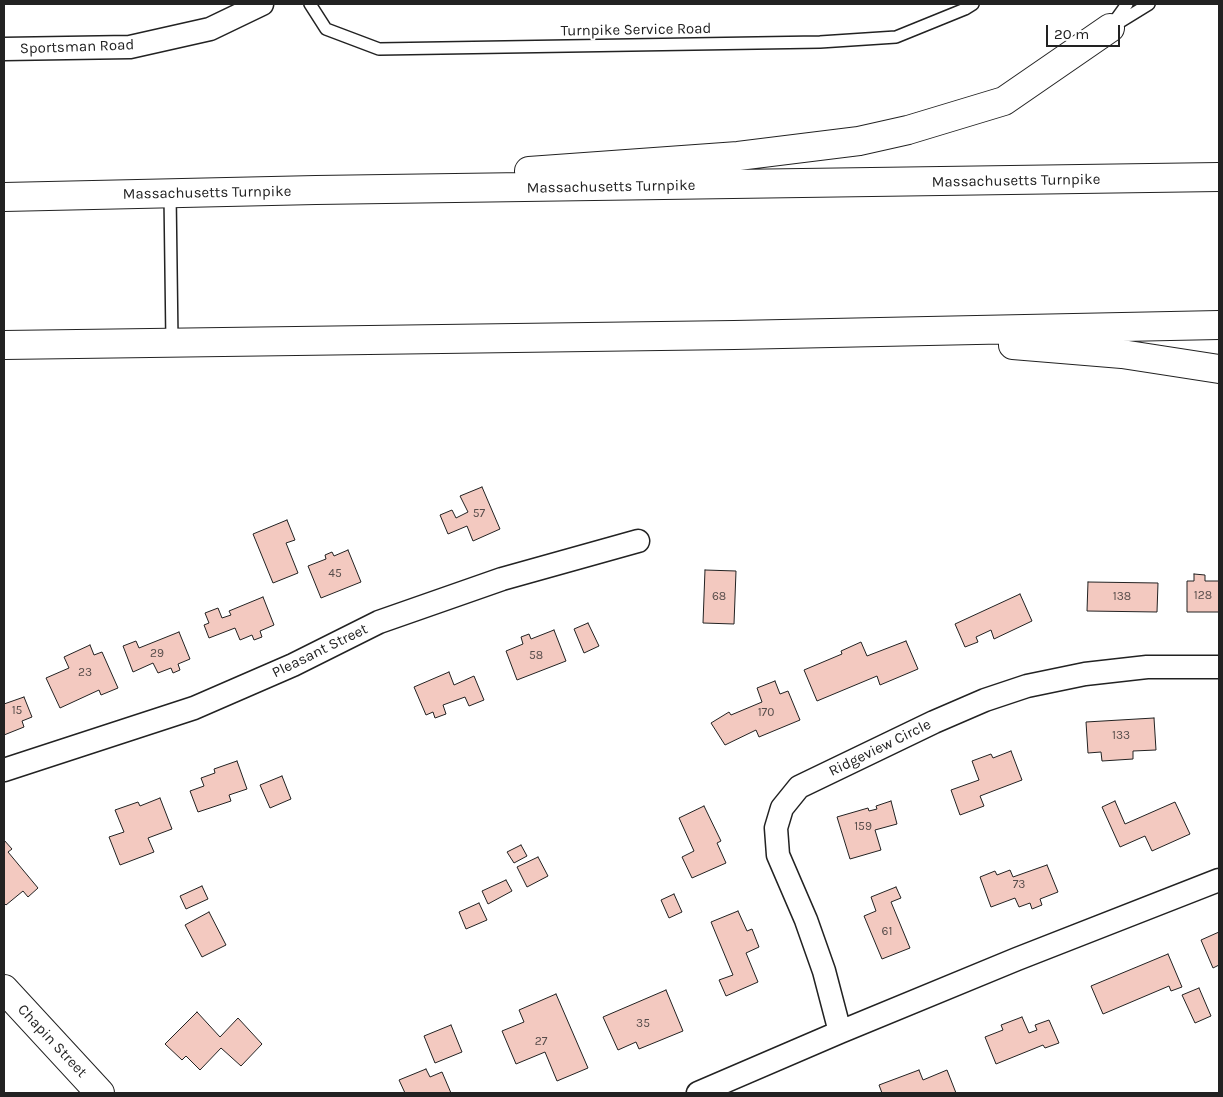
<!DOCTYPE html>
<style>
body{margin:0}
#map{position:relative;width:1223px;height:1097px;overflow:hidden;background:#fff;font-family:Karla,sans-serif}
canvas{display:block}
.frame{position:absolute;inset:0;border:5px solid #222;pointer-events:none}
.scale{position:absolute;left:1046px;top:25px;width:74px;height:22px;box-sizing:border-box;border:2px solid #222;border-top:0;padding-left:6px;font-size:15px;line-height:18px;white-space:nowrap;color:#222;-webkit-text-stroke:4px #fff;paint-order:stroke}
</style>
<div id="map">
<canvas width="1223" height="1097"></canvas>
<div class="frame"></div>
<div class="scale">20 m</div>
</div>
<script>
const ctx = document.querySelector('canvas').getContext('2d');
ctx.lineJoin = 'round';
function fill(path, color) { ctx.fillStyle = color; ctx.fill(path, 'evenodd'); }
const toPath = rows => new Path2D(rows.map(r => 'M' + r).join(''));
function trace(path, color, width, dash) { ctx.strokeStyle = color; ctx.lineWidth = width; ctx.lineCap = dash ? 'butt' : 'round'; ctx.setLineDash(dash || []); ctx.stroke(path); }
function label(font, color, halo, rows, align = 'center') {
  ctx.font = font + ' Karla,sans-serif'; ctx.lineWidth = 4; ctx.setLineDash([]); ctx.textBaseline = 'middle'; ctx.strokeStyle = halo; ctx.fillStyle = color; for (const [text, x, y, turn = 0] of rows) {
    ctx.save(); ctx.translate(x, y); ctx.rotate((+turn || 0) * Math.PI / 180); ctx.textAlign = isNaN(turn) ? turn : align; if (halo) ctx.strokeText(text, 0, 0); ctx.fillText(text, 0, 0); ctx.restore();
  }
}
const building = toPath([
 [482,487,500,529,473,541,467,526,448,534,440,515,452,510,456,518,468,512,460,496,482,487],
 [287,520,295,540,286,543,298,573,273,583,253,534,287,520],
 [348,550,361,582,321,598,308,566,326,559,325,555,332,552,334,556,348,550],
 [705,570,736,571,734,624,703,623,705,570],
 [1194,574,1205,575,1205,581,1219,581,1219,612,1187,612,1187,581,1194,581,1194,574],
 [1088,582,1158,583,1157,612,1087,611,1088,582],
 [1020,594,1032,621,994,639,991,630,976,637,978,642,965,647,955,624,1020,594],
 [263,597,274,625,260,631,262,637,254,640,252,635,240,640,235,628,209,638,204,625,209,623,205,613,218,608,222,618,231,615,229,611,263,597],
 [588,623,599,646,584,653,574,629,588,623],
 [554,630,566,661,517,680,506,651,523,644,521,637,529,634,531,639,554,630],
 [179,632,190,659,178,664,180,670,173,673,171,668,158,673,153,663,133,672,123,646,136,641,139,648,179,632],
 [906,641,918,669,880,685,877,676,817,701,804,670,842,654,841,651,861,642,867,656,906,641],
 [90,645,94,655,102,652,118,688,101,695,99,690,60,708,46,678,69,668,64,657,90,645],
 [449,672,454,685,474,676,484,700,469,706,465,697,443,705,446,714,435,718,433,712,426,715,414,687,449,672],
 [775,681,780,694,788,691,800,720,759,737,756,730,725,745,711,723,729,712,731,715,762,702,757,688,775,681],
 [24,697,32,717,22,721,24,727,4,735,4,704,24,697],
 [1154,718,1156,750,1133,751,1133,759,1102,761,1101,752,1088,753,1086,722,1154,718],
 [1011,751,1022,780,980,796,984,806,960,815,951,790,979,780,972,761,991,754,993,758,1011,751],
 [237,761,247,789,229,795,231,801,198,812,190,791,204,786,201,778,215,773,214,769,237,761],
 [282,776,291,799,270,808,260,785,282,776],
 [160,798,172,829,148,838,154,852,120,865,109,837,124,832,115,810,138,802,140,806,160,798],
 [891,801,897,824,875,830,881,850,850,859,837,817,868,808,869,811,877,809,876,806,891,801],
 [1115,801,1125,824,1175,802,1190,834,1152,851,1145,836,1120,847,1102,807,1115,801],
 [704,806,721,841,717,843,726,863,692,878,682,857,694,851,679,818,704,806],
 [4,840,12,849,8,852,38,888,28,897,23,891,6,905,4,903,4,840],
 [521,845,527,856,514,863,507,852,521,845],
 [538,857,548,876,527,887,517,867,538,857],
 [1047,865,1058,892,1040,899,1042,905,1032,909,1030,903,1019,907,1015,898,991,907,980,877,995,871,997,875,1010,870,1013,877,1047,865],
 [506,880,512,891,488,904,482,891,506,880],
 [202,886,208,899,186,909,180,896,202,886],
 [896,887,901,898,891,902,910,948,882,959,864,916,876,911,871,897,896,887],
 [674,894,682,912,669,918,661,900,674,894],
 [479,903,487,920,466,929,459,912,479,903],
 [738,911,747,931,752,929,759,947,746,953,758,982,726,996,719,980,733,975,711,922,738,911],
 [209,912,226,945,202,957,185,925,209,912],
 [1219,932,1219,965,1213,968,1201,940,1219,932],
 [1168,954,1182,987,1171,991,1169,986,1103,1014,1091,986,1168,954],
 [1199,988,1211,1016,1195,1023,1182,995,1199,988],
 [666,990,683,1031,639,1049,636,1042,618,1050,603,1017,666,990],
 [556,994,588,1068,557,1081,545,1052,516,1064,502,1031,524,1022,519,1010,556,994],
 [197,1012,220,1037,238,1018,262,1044,241,1066,221,1048,200,1070,186,1056,182,1060,165,1044,197,1012],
 [1022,1017,1029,1033,1037,1030,1035,1025,1049,1020,1059,1043,1045,1048,1043,1045,996,1064,985,1037,1003,1030,1001,1025,1022,1017],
 [451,1025,462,1052,435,1063,424,1036,451,1025],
 [426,1069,430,1077,442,1072,451,1093,405,1093,399,1080,426,1069],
 [919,1070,923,1080,947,1070,956,1093,882,1093,879,1085,919,1070]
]);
fill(building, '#f3c9c0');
trace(building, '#222', 1);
const service = toPath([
 [310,4,326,29,379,49,820,42,896,37,965,9,973,4],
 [1114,22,1127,4],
 [1110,28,1149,4],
 [170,193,172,342]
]);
const minor = toPath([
 [4,49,130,47,210,29,262,4],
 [4,770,194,708,293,665,379,622,502,579,638,541],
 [840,1032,824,971,806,920,778,855,776,828,782,808,799,787,934,722,985,700,1027,686,1085,674,1147,667,1219,667],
 [698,1093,840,1032,1017,959,1219,880]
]);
const secondary = toPath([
 [4,989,100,1093]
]);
const motorway = toPath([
 [529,171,738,156,859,141,908,130,1004,101,1110,28],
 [4,197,316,190,1219,177],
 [4,345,734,335,1219,325],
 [1013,345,1122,354,1219,369]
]);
trace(service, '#222', 14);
trace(minor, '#222', 25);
trace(secondary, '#222', 30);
trace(motorway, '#222', 30);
trace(service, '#fff', 11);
trace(minor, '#fff', 22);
trace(secondary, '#fff', 28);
trace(motorway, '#fff', 28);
label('12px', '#564c4a', null, [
 ["57",479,514],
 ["45",335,574],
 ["128",1203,596],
 ["68",719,597],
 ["138",1122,597],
 ["29",157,654],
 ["58",536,656],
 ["23",85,673],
 ["15",17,711],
 ["170",766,713],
 ["133",1121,736],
 ["159",863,827],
 ["73",1019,885],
 ["61",887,932],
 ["35",643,1024],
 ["27",541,1042]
]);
label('15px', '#222', '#fff', [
 ["Turnpike Service Road",636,30,-1],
 ["Sportsman Road",77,47,-2],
 ["Massachusetts Turnpike",1016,181,-1],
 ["Massachusetts Turnpike",611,187,-1],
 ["Massachusetts Turnpike",207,193,-1],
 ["Pleasant Street",320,651,-26],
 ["Ridgeview Circle",880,748,-26],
 ["Chapin Street",52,1041,47]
]);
</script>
